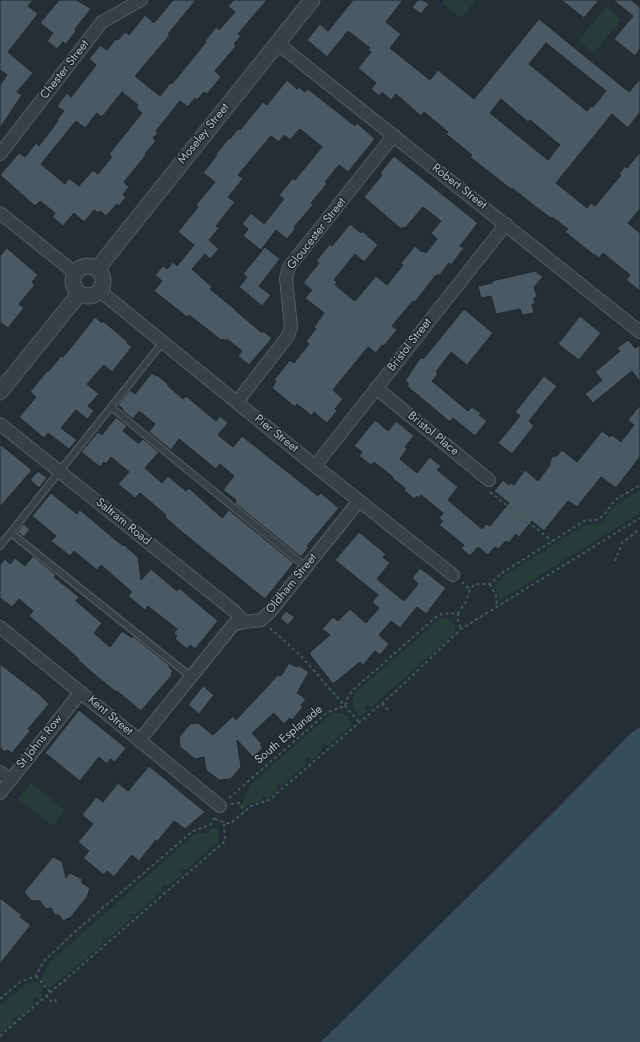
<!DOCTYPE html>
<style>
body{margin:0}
canvas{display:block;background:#232e37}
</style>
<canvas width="640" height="1042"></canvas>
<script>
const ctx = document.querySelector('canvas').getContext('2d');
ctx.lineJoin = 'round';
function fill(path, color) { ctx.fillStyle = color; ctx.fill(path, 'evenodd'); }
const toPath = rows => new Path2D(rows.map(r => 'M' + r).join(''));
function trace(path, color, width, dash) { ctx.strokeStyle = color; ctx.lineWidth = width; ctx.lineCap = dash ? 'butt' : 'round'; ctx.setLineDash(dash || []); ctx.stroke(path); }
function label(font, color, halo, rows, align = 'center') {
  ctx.font = font + ' Jost,sans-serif'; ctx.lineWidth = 3; ctx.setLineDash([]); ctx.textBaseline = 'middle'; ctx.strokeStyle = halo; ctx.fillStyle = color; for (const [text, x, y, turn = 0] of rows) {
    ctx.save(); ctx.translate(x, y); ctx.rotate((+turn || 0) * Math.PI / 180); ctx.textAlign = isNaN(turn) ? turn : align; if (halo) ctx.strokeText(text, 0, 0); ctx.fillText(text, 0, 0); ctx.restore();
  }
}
fill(toPath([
 [444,0,476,0,461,18,442,3],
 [606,7,621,20,594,53,578,41],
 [640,490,640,513,500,600,499,600,498,594,494,587,505,575,543,551,544,554,547,552,546,549,584,526,599,523,606,519,611,509,616,505],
 [443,618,447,618,454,623,455,626,455,631,453,635,371,707,368,704,364,708,367,711,362,716,359,715,355,711,353,705,353,697,356,692,438,620],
 [334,713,339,713,348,716,352,725,327,746,324,743,320,748,322,751,312,760,308,756,304,761,307,764,281,786,279,784,276,786,278,789,267,799,264,796,262,798,264,801,252,803,245,808,243,807,242,805,250,785,325,719],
 [31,783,65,810,53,826,18,799],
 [217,827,219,836,218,841,215,844,186,870,184,868,180,871,182,874,168,886,165,884,161,888,163,890,135,915,132,913,129,915,132,918,106,940,104,938,102,941,104,943,50,988,41,979,50,962,191,837,197,833,205,833],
 [38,982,43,987,41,993,42,997,39,1000,37,997,33,1000,35,1003,19,1018,17,1016,12,1019,14,1022,0,1034,0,1006,26,984]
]), '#283c39');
fill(toPath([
 [640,727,640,1042,321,1042,559,807,631,733]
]), '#384d5c');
const building = toPath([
 [0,0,33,0,28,6,38,14,8,52,33,73,17,92,22,95,0,128,0,85,7,75,0,70,0,0],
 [59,0,77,0,91,9,75,29,76,31,66,44,63,42,57,49,47,41,53,33,40,23,59,0],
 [173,0,196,0,168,34,170,35,135,76,160,96,171,82,172,84,206,42,205,41,216,27,219,30,235,12,228,6,234,0,267,0,238,34,241,36,234,44,236,46,215,71,221,77,207,94,204,92,197,100,195,98,188,107,180,101,156,131,158,133,153,138,156,141,145,154,146,155,124,182,129,187,123,195,126,197,119,206,117,204,106,216,100,211,98,213,94,210,84,222,74,213,63,226,52,217,55,213,40,201,35,206,0,175,19,153,25,157,36,143,39,146,58,121,57,120,64,111,57,106,67,93,71,97,90,73,96,65,89,59,100,45,107,50,116,39,118,40,125,32,129,35,145,15,154,23,173,0],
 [122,92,138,105,136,108,142,113,109,154,112,157,98,174,93,170,79,186,69,178,65,184,41,164,76,121,85,128,97,113,102,117,122,92],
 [353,0,403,0,386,22,401,34,390,48,430,80,438,70,474,99,539,19,629,92,640,79,640,112,628,128,612,114,556,183,587,208,591,203,595,206,621,175,619,174,625,166,627,168,640,152,640,209,628,223,640,233,640,291,626,280,630,275,603,253,599,258,594,254,594,255,565,232,568,229,552,217,551,218,536,207,512,188,511,189,470,157,472,155,446,134,448,132,424,112,421,116,396,94,391,100,382,92,379,96,371,89,376,83,358,68,371,52,368,50,370,48,348,31,327,57,307,40,320,24,328,31,353,0],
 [546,43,606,91,593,107,591,106,587,111,529,64,546,43],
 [501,99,528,122,530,120,560,145,548,160,490,113,501,99],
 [418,0,423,0,429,4,421,14,412,7,418,0],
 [561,0,599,0,584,18,561,0],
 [613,0,631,0,640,7,640,49,635,56,614,39,633,16,613,0],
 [287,80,297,89,299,87,305,92,308,89,355,126,357,123,375,139,348,172,339,165,325,182,327,184,311,203,313,205,294,227,296,228,287,239,276,230,261,250,243,236,248,229,242,224,251,213,264,224,284,199,279,195,293,178,295,180,322,147,300,129,290,140,284,135,279,142,271,136,238,175,243,179,228,197,235,202,216,226,219,228,209,240,219,249,210,259,205,254,192,269,212,287,210,289,236,310,235,310,262,333,263,331,272,338,249,365,238,356,242,351,227,339,226,341,223,339,221,340,189,315,187,317,154,291,162,281,155,275,163,266,167,269,173,262,177,266,194,245,178,232,198,207,196,205,215,182,203,173,217,155,216,154,229,138,230,139,238,129,240,130,263,102,267,105,287,80],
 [394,156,478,223,460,246,464,248,451,265,449,263,440,275,436,275,415,302,413,301,392,326,397,330,384,346,382,345,376,353,368,347,333,390,343,399,335,409,337,411,327,423,314,412,312,416,297,404,295,407,272,388,276,382,274,380,290,360,294,363,309,344,306,341,316,329,314,327,324,313,305,298,312,290,303,283,319,263,316,261,330,244,332,246,350,224,361,233,362,231,378,245,364,262,355,254,334,280,337,282,335,285,355,301,376,276,387,285,403,265,401,263,415,246,422,252,423,251,426,253,437,239,431,233,441,221,423,207,405,228,403,227,401,229,364,197,382,175,380,173,394,156],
 [265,247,280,259,259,286,271,295,262,306,239,287,247,277,243,274,265,247],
 [7,248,38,275,32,282,35,285,19,304,24,308,8,328,0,322,0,256,7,248],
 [535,271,543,277,534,287,537,297,534,298,535,304,532,304,534,313,522,315,520,309,496,314,491,296,481,298,478,286,492,283,492,281,535,271],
 [464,309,493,333,467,365,451,352,436,372,438,374,432,381,468,411,472,407,481,413,479,415,487,421,475,436,453,418,450,422,407,386,409,384,405,381,421,357,423,359,429,352,464,309],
 [580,316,601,333,579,360,558,344,580,316],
 [95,317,102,323,103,321,128,342,127,343,132,347,112,372,104,365,87,384,99,394,88,406,94,411,87,419,76,410,61,428,77,440,69,449,48,433,44,438,19,417,36,397,30,392,47,371,48,372,61,356,63,357,69,350,95,317],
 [628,340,635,348,640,345,640,382,632,371,593,403,585,394,602,380,595,372,620,351,617,348,628,340],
 [152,373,156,376,157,375,168,384,167,385,183,399,186,396,216,421,220,416,228,423,218,435,233,447,242,436,318,496,321,493,339,508,307,546,309,547,301,557,235,503,236,500,223,490,234,476,220,464,216,469,179,439,171,450,149,432,155,424,139,411,133,419,122,410,123,409,118,405,130,390,135,394,152,373],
 [544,376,557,386,529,421,534,426,512,454,498,443,520,416,515,412,544,376],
 [640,405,640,457,616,488,601,477,577,507,568,501,544,531,532,521,519,537,516,534,509,543,506,541,498,549,495,547,488,555,478,547,470,556,461,548,464,545,439,525,443,521,439,518,443,513,421,495,419,498,417,496,414,499,404,490,405,488,392,478,393,477,374,462,371,465,359,456,362,452,354,446,375,420,388,431,396,421,414,436,405,447,407,449,400,459,417,473,430,457,441,466,437,470,458,487,448,500,482,529,486,524,490,526,509,503,494,491,503,480,509,485,511,483,514,485,525,470,538,481,550,465,550,461,553,456,557,456,562,450,577,462,602,431,610,437,612,435,621,442,634,425,628,420,640,405],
 [116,417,127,426,123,431,138,443,139,443,143,439,159,452,145,468,162,483,168,476,186,491,189,488,222,518,229,510,294,563,265,599,182,532,165,517,166,515,140,493,135,498,118,484,129,472,111,457,106,464,104,462,100,467,81,452,98,432,102,435,116,417],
 [0,444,32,470,0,507,0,444],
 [38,471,47,478,39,488,30,480,38,471],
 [51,493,77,514,80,510,123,546,124,545,138,557,141,580,151,569,177,591,179,588,218,621,195,649,190,645,187,649,175,639,177,636,174,633,177,629,148,606,145,610,128,596,132,592,101,565,97,570,74,551,70,556,51,541,56,536,32,516,51,493],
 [23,524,30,529,24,537,17,532,23,524],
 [359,532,386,554,383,557,390,563,377,579,404,601,418,584,412,578,420,568,446,588,426,614,417,607,400,628,391,621,379,635,389,644,380,655,375,651,363,665,360,662,333,684,310,655,310,652,330,635,322,629,333,617,338,621,350,609,366,623,379,608,372,602,378,595,335,560,359,532],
 [33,556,56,575,54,577,79,597,76,601,102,623,94,633,110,647,122,631,132,638,133,636,170,666,169,667,173,671,171,674,172,675,141,711,117,691,116,692,95,675,78,660,79,659,29,616,33,611,19,599,12,607,0,598,0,565,5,559,10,564,15,558,25,566,33,556],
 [286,611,295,617,288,625,280,618,286,611],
 [289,663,297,667,298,665,309,672,297,693,306,699,301,705,303,707,292,720,290,718,284,724,274,713,252,733,262,744,260,745,263,748,253,757,237,740,241,767,231,779,219,780,206,770,204,757,195,759,180,747,179,737,190,724,198,723,213,735,233,716,236,720,278,675,281,676,289,663],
 [0,664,39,694,49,704,28,729,30,731,12,753,7,750,5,752,0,747,0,664],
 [203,686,214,695,199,714,188,705,203,686],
 [79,710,126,748,115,762,110,759,107,764,99,757,80,781,45,753,79,710],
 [149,766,205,812,185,829,174,821,157,842,156,840,139,861,132,855,114,877,107,871,104,875,83,858,89,851,78,842,93,824,82,815,96,797,103,802,118,783,128,791,149,766],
 [53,857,62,861,66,878,70,873,82,879,82,883,90,888,87,897,71,917,63,921,59,915,55,915,51,908,46,909,40,901,32,901,24,892,53,857],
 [0,898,22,915,20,917,31,925,0,964,0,898]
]);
fill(building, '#4c5962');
trace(building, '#1e272e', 1);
const service = toPath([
 [111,407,306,567],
 [11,533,190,676],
 [0,546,163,342]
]);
const minor = toPath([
 [277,43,640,332],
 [0,154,102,22,141,0],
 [0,213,75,273],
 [100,291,315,466,453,575],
 [376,388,489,480],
 [237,402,288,336,291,327,286,278,289,267,394,135],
 [0,424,234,611,244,622],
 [315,466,506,224],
 [0,627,220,806],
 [139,741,233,625,244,622,261,620,270,612,359,501],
 [0,772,10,780],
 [0,793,81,692]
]);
const tertiary = toPath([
 '73 281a15 15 0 1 1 30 0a15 15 0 1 1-30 0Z',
 [97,269,312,0],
 [0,392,79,294]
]);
trace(service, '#545e65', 8);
trace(minor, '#545e65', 14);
trace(tertiary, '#545e65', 17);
trace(toPath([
 [490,492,552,541],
 [615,561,622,543,640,529],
 [462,582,470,589],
 [490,584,496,596,497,607],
 [458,613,458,620,461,629],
 [270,628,301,656,359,722],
 [382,703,389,711],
 [229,798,328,712,345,706,348,697,353,690,436,617,442,614,458,613,466,602,470,589,475,584,490,584,502,573,584,521,596,520,603,516,615,500,640,485],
 [231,804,240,803,244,812],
 [215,819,223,822],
 [36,976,50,992],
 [46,995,52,1002,55,1000,58,1004],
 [0,999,20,982,36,976,43,962,77,930,193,831,210,825,215,817],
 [0,1036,225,841,224,823,231,823,251,806,269,800,394,693,461,629,640,518]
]), '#475958', 2, [3, 3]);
trace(service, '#374047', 6);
trace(minor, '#374047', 12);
trace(tertiary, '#374047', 15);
label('12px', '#b1bbc4', '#1c252c', [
 ["Chester Street",65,70,-52],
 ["Moseley Street",204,134,-51],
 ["Robert Street",459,187,38],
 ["Gloucester Street",317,234,-52],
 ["Bristol Street",410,345,-52],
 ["Pier Street",276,434,39],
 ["Bristol Place",433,434,39],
 ["Saltram Road",123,522,39],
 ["Oldham Street",292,584,-51],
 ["Kent Street",110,716,40],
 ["South Esplanade",289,735,-40],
 ["St Johns Row",40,742,-51]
]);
</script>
